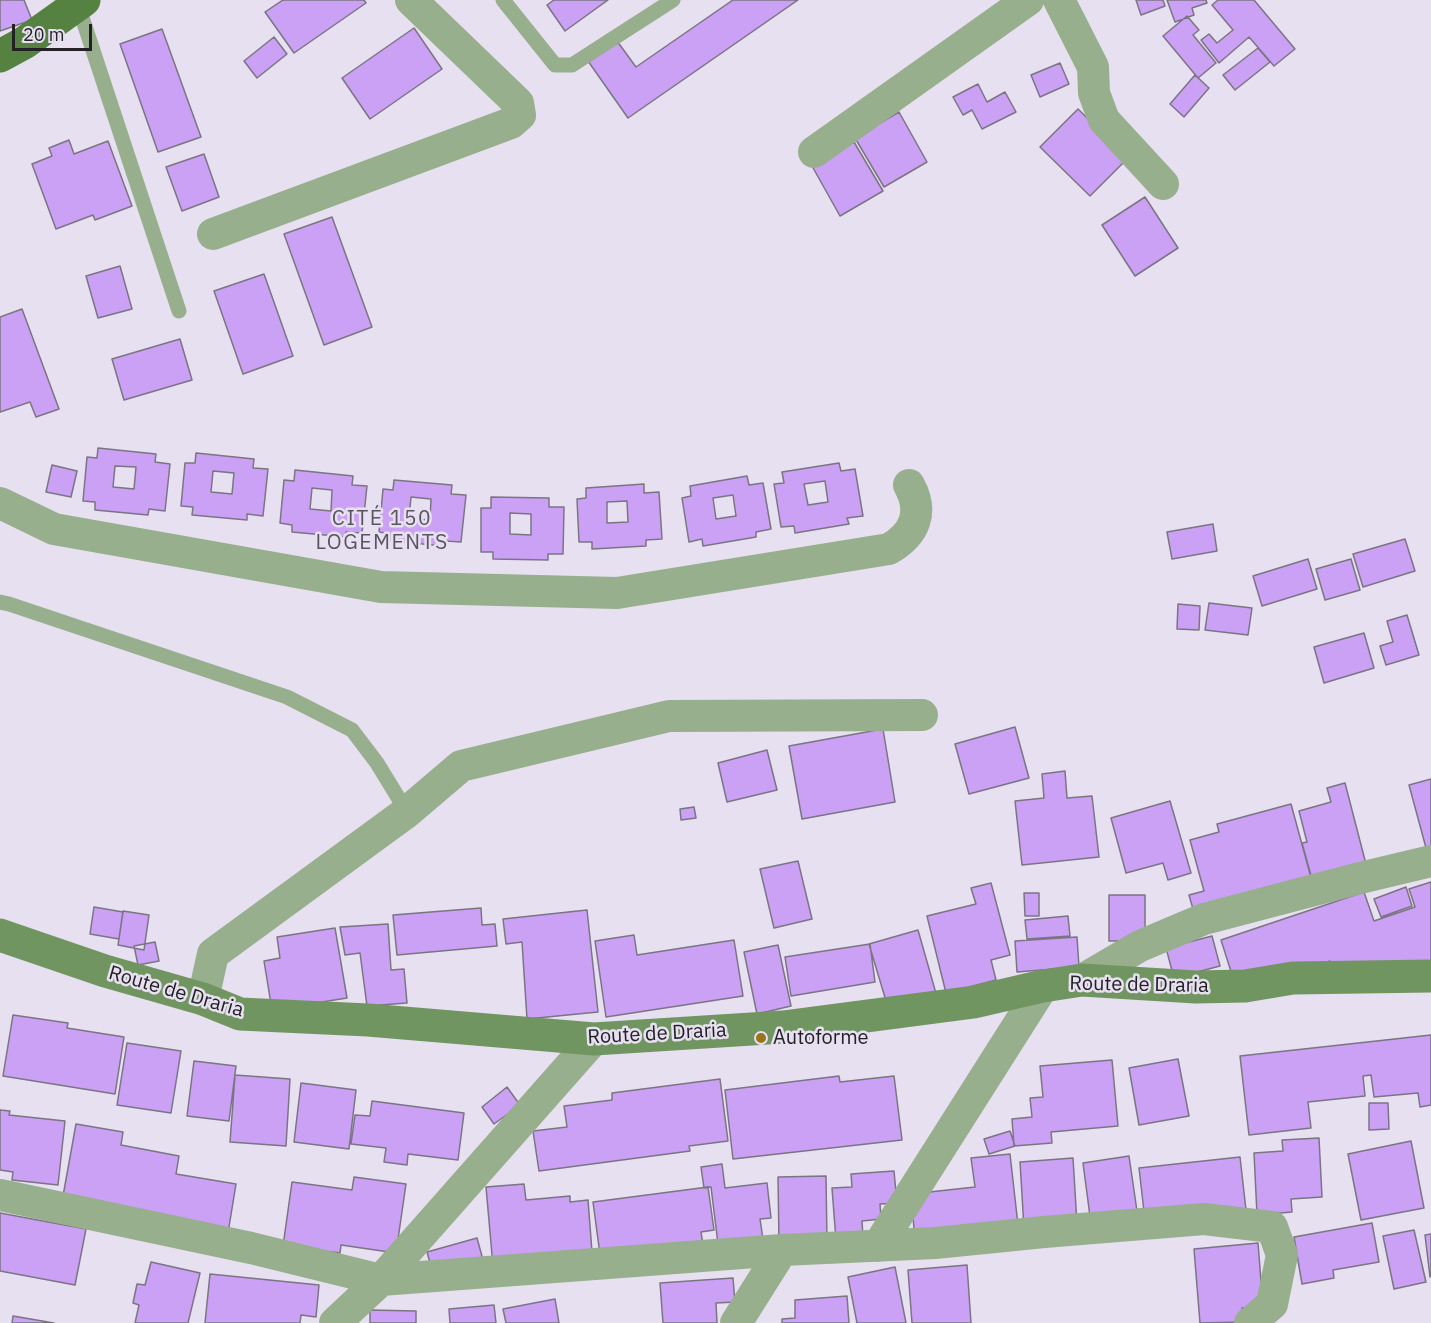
<!DOCTYPE html>
<meta charset="utf-8">
<style>
body{margin:0}
#map{position:relative;width:1431px;height:1323px;overflow:hidden;background:#e7e0f0;font-family:"IBM Plex Sans",sans-serif}
canvas{display:block}
.scale{position:absolute;left:12px;top:24px;width:80px;height:27px;box-sizing:border-box;border:3px solid #232026;border-top:0;padding-left:8px;font-size:18px;line-height:21px;white-space:nowrap;color:#232026;-webkit-text-stroke:4px #e7e0f0;paint-order:stroke}
</style>
<div id="map">
<canvas width="1431" height="1323"></canvas>
<div class="scale">20 m</div>
</div>
<script>
const ctx = document.querySelector('canvas').getContext('2d');
ctx.lineJoin = 'round';
function paint(path, color) {
  ctx.fillStyle = color;
  ctx.fill(path, 'evenodd');
}
function stroke(path, color, width, dash) {
  ctx.strokeStyle = color;
  ctx.lineWidth = width;
  ctx.lineCap = dash ? 'butt' : 'round';
  ctx.setLineDash(dash || []);
  ctx.stroke(path);
}
function label(font, color, halo, rows, align = 'center') {
  ctx.font = font + ' "IBM Plex Sans",sans-serif';
  ctx.lineWidth = 5;
  ctx.setLineDash([]);
  ctx.textBaseline = 'middle';
  ctx.strokeStyle = halo;
  ctx.fillStyle = color;
  for (const [text, x, y, turn = 0] of rows) {
    ctx.save();
    ctx.translate(x, y);
    ctx.rotate((+turn || 0) * Math.PI / 180);
    ctx.textAlign = isNaN(turn) ? turn : align;
    if (halo) ctx.strokeText(text, 0, 0);
    ctx.fillText(text, 0, 0);
    ctx.restore();
  }
}
const building = new Path2D(`
 M 0,0 L 24,0 L 32,20 L 0,31 Z
 M 283,0 L 364,0 L 366,3 L 294,53 L 265,12 Z
 M 554,0 L 608,0 L 565,31 L 547,5 Z
 M 733,0 L 798,0 L 628,118 L 588,61 L 617,41 L 636,67 Z
 M 1136,0 L 1163,0 L 1165,6 L 1141,15 Z
 M 1167,0 L 1206,0 L 1207,3 L 1192,8 L 1194,15 L 1175,22 Z
 M 1218,0 L 1254,0 L 1295,49 L 1274,66 L 1249,37 L 1219,63 L 1201,40 L 1209,34 L 1217,43 L 1233,30 L 1212,5 Z
 M 1187,16 L 1199,30 L 1193,35 L 1216,63 L 1198,78 L 1163,36 Z
 M 414,28 L 442,69 L 370,119 L 342,78 Z
 M 162,29 L 201,137 L 158,152 L 120,44 Z
 M 274,37 L 287,54 L 257,78 L 244,61 Z
 M 1258,48 L 1270,62 L 1235,90 L 1223,75 Z
 M 1060,63 L 1069,84 L 1040,97 L 1031,75 Z
 M 1195,75 L 1209,88 L 1184,117 L 1170,104 Z
 M 978,84 L 987,102 L 1005,92 L 1016,112 L 982,129 L 972,110 L 963,115 L 953,97 Z
 M 1078,109 L 1128,158 L 1090,196 L 1040,147 Z
 M 899,112 L 927,162 L 884,187 L 855,138 Z
 M 69,140 L 74,154 L 108,141 L 132,206 L 95,220 L 93,215 L 56,229 L 32,164 L 52,156 L 49,148 Z
 M 854,142 L 883,191 L 840,216 L 812,166 Z
 M 204,154 L 219,197 L 182,211 L 166,167 Z
 M 1145,197 L 1178,248 L 1135,276 L 1102,225 Z
 M 332,217 L 372,327 L 324,345 L 284,234 Z
 M 120,266 L 132,309 L 98,318 L 86,276 Z
 M 264,274 L 293,356 L 243,374 L 214,291 Z
 M 22,309 L 59,409 L 36,417 L 30,402 L 0,412 L 0,317 Z
 M 180,339 L 192,380 L 124,400 L 112,359 Z
 M 98,448 L 156,454 L 155,462 L 170,464 L 165,511 L 149,509 L 148,515 L 95,510 L 95,502 L 83,501 L 87,457 L 97,458 ZM 115,466 L 136,467 L 134,489 L 113,487 Z
 M 196,453 L 254,459 L 253,468 L 268,469 L 263,516 L 247,514 L 247,520 L 192,515 L 193,507 L 181,506 L 185,463 L 195,463 ZM 213,471 L 234,473 L 232,494 L 211,492 Z
 M 839,463 L 841,471 L 855,469 L 863,516 L 847,518 L 849,524 L 795,533 L 794,526 L 781,527 L 774,484 L 784,483 L 782,472 ZM 825,481 L 828,502 L 808,505 L 804,484 Z
 M 52,465 L 77,471 L 71,497 L 46,492 Z
 M 295,470 L 353,476 L 352,485 L 367,486 L 362,533 L 346,532 L 346,537 L 292,532 L 292,525 L 280,523 L 284,480 L 294,481 ZM 312,488 L 332,490 L 331,511 L 310,509 Z
 M 747,476 L 749,485 L 763,483 L 771,529 L 756,532 L 756,537 L 703,546 L 702,539 L 689,542 L 682,498 L 691,496 L 690,486 ZM 733,495 L 736,516 L 716,519 L 713,498 Z
 M 394,480 L 452,485 L 451,494 L 466,495 L 461,542 L 445,541 L 444,546 L 391,541 L 391,534 L 379,532 L 383,489 L 393,490 ZM 411,497 L 431,499 L 430,520 L 409,518 Z
 M 644,484 L 644,493 L 659,492 L 662,539 L 646,540 L 646,546 L 592,549 L 592,542 L 579,542 L 577,499 L 586,498 L 586,488 ZM 627,501 L 628,522 L 607,523 L 607,502 Z
 M 491,497 L 549,498 L 549,507 L 564,507 L 563,554 L 548,554 L 548,560 L 493,559 L 493,552 L 481,552 L 481,508 L 491,508 ZM 510,513 L 531,514 L 531,535 L 510,534 Z
 M 1213,524 L 1217,551 L 1172,559 L 1167,532 Z
 M 1405,539 L 1415,571 L 1363,587 L 1353,554 Z
 M 1308,559 L 1317,589 L 1262,606 L 1253,576 Z
 M 1351,559 L 1360,590 L 1325,600 L 1316,569 Z
 M 1209,603 L 1252,608 L 1248,635 L 1205,630 Z
 M 1178,604 L 1200,606 L 1199,630 L 1177,629 Z
 M 1407,615 L 1419,655 L 1386,665 L 1380,646 L 1393,642 L 1387,621 Z
 M 1364,633 L 1374,668 L 1324,683 L 1314,647 Z
 M 1015,727 L 1029,778 L 969,794 L 955,744 Z
 M 883,729 L 895,802 L 802,819 L 789,746 Z
 M 767,750 L 777,790 L 727,802 L 718,763 Z
 M 1065,771 L 1067,798 L 1092,796 L 1099,857 L 1022,865 L 1015,801 L 1044,798 L 1042,774 Z
 M 1431,779 L 1431,859 L 1429,859 L 1409,785 Z
 M 1345,783 L 1367,868 L 1313,883 L 1302,843 L 1307,842 L 1299,811 L 1331,802 L 1327,788 Z
 M 1170,801 L 1191,873 L 1168,880 L 1163,863 L 1126,873 L 1111,818 Z
 M 1291,804 L 1313,885 L 1195,916 L 1189,895 L 1204,891 L 1190,840 L 1219,832 L 1217,824 Z
 M 694,807 L 696,818 L 681,820 L 680,809 Z
 M 798,861 L 812,919 L 774,928 L 760,869 Z
 M 1431,882 L 1431,966 L 1335,978 L 1330,961 L 1295,973 L 1235,984 L 1221,940 L 1364,892 L 1374,921 L 1415,907 L 1409,889 Z
 M 991,883 L 1010,955 L 991,960 L 996,980 L 946,993 L 927,916 L 976,904 L 971,888 Z
 M 1406,887 L 1412,906 L 1381,917 L 1374,899 Z
 M 1024,893 L 1039,893 L 1039,916 L 1025,916 Z
 M 1109,895 L 1145,895 L 1145,941 L 1109,941 Z
 M 94,907 L 123,912 L 119,939 L 90,934 Z
 M 481,908 L 482,925 L 495,924 L 497,946 L 397,955 L 393,915 Z
 M 587,910 L 598,1012 L 527,1019 L 522,942 L 506,944 L 503,919 Z
 M 123,911 L 149,915 L 144,950 L 118,945 Z
 M 1068,916 L 1070,936 L 1027,939 L 1025,920 Z
 M 388,924 L 391,970 L 404,969 L 407,1003 L 367,1006 L 360,953 L 345,955 L 340,927 Z
 M 335,928 L 347,998 L 272,1010 L 264,961 L 280,958 L 277,937 Z
 M 918,930 L 937,997 L 889,1011 L 869,944 Z
 M 634,935 L 637,955 L 734,940 L 743,996 L 606,1017 L 595,941 Z
 M 1212,936 L 1220,966 L 1174,978 L 1166,948 Z
 M 1077,937 L 1079,967 L 1017,972 L 1015,941 Z
 M 155,942 L 159,961 L 138,965 L 134,946 Z
 M 870,944 L 875,982 L 791,996 L 785,957 Z
 M 778,945 L 791,1006 L 757,1014 L 744,952 Z
 M 13,1015 L 68,1023 L 67,1028 L 124,1037 L 115,1094 L 3,1076 Z
 M 1431,1035 L 1431,1105 L 1420,1107 L 1418,1093 L 1374,1097 L 1371,1075 L 1363,1076 L 1365,1096 L 1308,1102 L 1311,1128 L 1249,1135 L 1240,1056 Z
 M 127,1043 L 181,1051 L 171,1113 L 117,1105 Z
 M 1178,1059 L 1189,1116 L 1139,1125 L 1129,1068 Z
 M 1112,1060 L 1118,1126 L 1051,1132 L 1052,1143 L 1014,1146 L 1012,1119 L 1032,1117 L 1030,1098 L 1043,1097 L 1040,1066 Z
 M 194,1061 L 236,1066 L 229,1121 L 187,1116 Z
 M 235,1075 L 290,1079 L 286,1146 L 230,1142 Z
 M 839,1076 L 840,1082 L 894,1076 L 902,1140 L 733,1159 L 725,1090 Z
 M 720,1079 L 728,1141 L 689,1146 L 690,1151 L 539,1171 L 533,1131 L 567,1127 L 564,1106 L 612,1100 L 612,1093 Z
 M 301,1083 L 356,1090 L 349,1149 L 294,1142 Z
 M 507,1087 L 520,1105 L 494,1124 L 482,1107 Z
 M 372,1101 L 464,1113 L 458,1160 L 408,1154 L 407,1165 L 384,1162 L 386,1148 L 351,1144 L 355,1115 L 370,1116 Z
 M 1369,1103 L 1388,1103 L 1389,1129 L 1369,1130 Z
 M 0,1110 L 10,1111 L 9,1115 L 65,1121 L 58,1185 L 12,1180 L 13,1172 L 0,1170 Z
 M 76,1124 L 123,1132 L 121,1145 L 179,1156 L 176,1174 L 236,1184 L 228,1233 L 63,1196 Z
 M 1010,1131 L 1015,1146 L 989,1154 L 984,1139 Z
 M 1319,1138 L 1322,1197 L 1291,1199 L 1292,1212 L 1257,1215 L 1254,1153 L 1283,1151 L 1282,1140 Z
 M 1411,1141 L 1424,1208 L 1361,1220 L 1348,1154 Z
 M 1010,1154 L 1018,1225 L 915,1240 L 911,1194 L 975,1187 L 971,1158 Z
 M 1129,1156 L 1138,1218 L 1091,1224 L 1083,1163 Z
 M 1240,1157 L 1246,1210 L 1145,1220 L 1139,1168 Z
 M 1073,1158 L 1077,1224 L 1024,1228 L 1020,1162 Z
 M 722,1164 L 725,1188 L 767,1183 L 771,1218 L 760,1219 L 764,1246 L 719,1252 L 711,1187 L 704,1188 L 701,1167 Z
 M 894,1171 L 897,1203 L 880,1204 L 881,1219 L 862,1221 L 863,1237 L 836,1240 L 832,1188 L 852,1187 L 851,1174 Z
 M 826,1176 L 827,1242 L 779,1243 L 778,1177 Z
 M 354,1177 L 406,1184 L 396,1253 L 341,1245 L 340,1253 L 283,1246 L 292,1182 L 352,1190 Z
 M 524,1184 L 526,1200 L 570,1196 L 570,1202 L 588,1200 L 592,1252 L 493,1266 L 486,1187 Z
 M 708,1187 L 714,1230 L 701,1232 L 704,1251 L 601,1262 L 593,1202 Z
 M 0,1213 L 86,1229 L 75,1285 L 0,1271 Z
 M 1372,1223 L 1379,1262 L 1333,1270 L 1334,1278 L 1302,1284 L 1294,1237 Z
 M 1414,1230 L 1426,1282 L 1394,1289 L 1383,1236 Z
 M 1431,1234 L 1431,1276 L 1430,1277 L 1425,1235 Z
 M 477,1238 L 483,1260 L 433,1274 L 427,1252 Z
 M 1258,1243 L 1263,1306 L 1242,1308 L 1243,1322 L 1200,1323 L 1194,1249 Z
 M 151,1262 L 200,1273 L 188,1323 L 135,1323 L 139,1305 L 133,1303 L 137,1284 L 145,1285 Z
 M 967,1265 L 971,1323 L 912,1323 L 908,1270 Z
 M 895,1267 L 906,1323 L 857,1323 L 848,1277 Z
 M 210,1274 L 319,1285 L 316,1317 L 301,1315 L 300,1323 L 205,1323 Z
 M 733,1278 L 735,1302 L 716,1303 L 717,1323 L 663,1323 L 660,1283 Z
 M 847,1296 L 849,1323 L 782,1323 L 782,1319 L 795,1318 L 795,1300 Z
 M 555,1299 L 559,1323 L 506,1323 L 503,1309 Z
 M 494,1305 L 496,1323 L 450,1323 L 449,1309 Z
 M 370,1310 L 416,1311 L 416,1323 L 370,1323 Z
 M 13,1316 L 54,1323 L 12,1323 Z`);
const service = new Path2D(`
 M 503,0 L 555,65 L 572,65 L 673,0
 M 78,5 L 179,311
 M 0,602 L 9,604 L 287,697 L 352,730 L 377,763 L 407,812`);
const minor = new Path2D(`
 M 1059,0 L 1093,67 L 1094,93 L 1104,120 L 1163,184
 M 814,152 L 1028,0
 M 213,234 L 511,123 L 520,115 L 518,103 L 411,0
 M 0,503 L 54,529 L 381,587 L 617,593 L 889,549 C 915,534 924,512 909,485
 M 1082,980 L 1140,946 L 1204,919 L 1360,878 L 1431,861
 M 203,999 L 213,954 L 407,812 L 461,766 L 669,716 L 922,715
 M 0,1195 L 251,1248 L 381,1280 L 782,1250 L 935,1243 L 1044,1232 L 1204,1219 L 1272,1227 L 1282,1255 L 1272,1304 L 1250,1323
 M 878,1246 L 1043,986
 M 335,1323 L 381,1280 L 594,1039
 M 736,1323 L 782,1250`);
const secondary = new Path2D(`
 M 0,935 L 105,971 L 203,999 L 240,1014 L 368,1020 L 594,1039 L 783,1027 L 974,1002 L 1043,986 L 1082,980 L 1196,987 L 1245,986 L 1293,978 L 1431,976`);
const primary = new Path2D(`
 M 0,56 L 24,43 L 84,0`);
const markers = [
 [761,1038,6,"#9a731f"]
];
const streetNames = [
 ["Route de Draria",1139,985,1],
 ["Route de Draria",176,992,16],
 ["Route de Draria",657,1034,-3]
];
const poiNames = [
 ["Autoforme",773,1038]
];
const neighbourhoodNames = [
 ["CITÉ 150",382,519],
 ["LOGEMENTS",382,543]
];
paint(building, '#cba1f5');
stroke(building, '#7b7483', 1.5);
stroke(service, '#97af8d', 15);
stroke(minor, '#97af8d', 32);
stroke(secondary, '#719561', 33);
stroke(primary, '#558241', 33);
for (const [x, y, r, color] of markers) {
  const dot = new Path2D();
  dot.arc(x, y, r, 0, 2 * Math.PI);
  ctx.fillStyle = color;
  ctx.fill(dot);
  stroke(dot, '#e7e0f0', 2);
}
label('20px', '#232026', '#e7e0f0', streetNames);
label('20px', '#232026', '#e7e0f0', poiNames, 'left');
ctx.letterSpacing = '1.5px';
label('21px', '#5a5461', '#e7e0f0', neighbourhoodNames);
ctx.letterSpacing = '0px';
</script>
